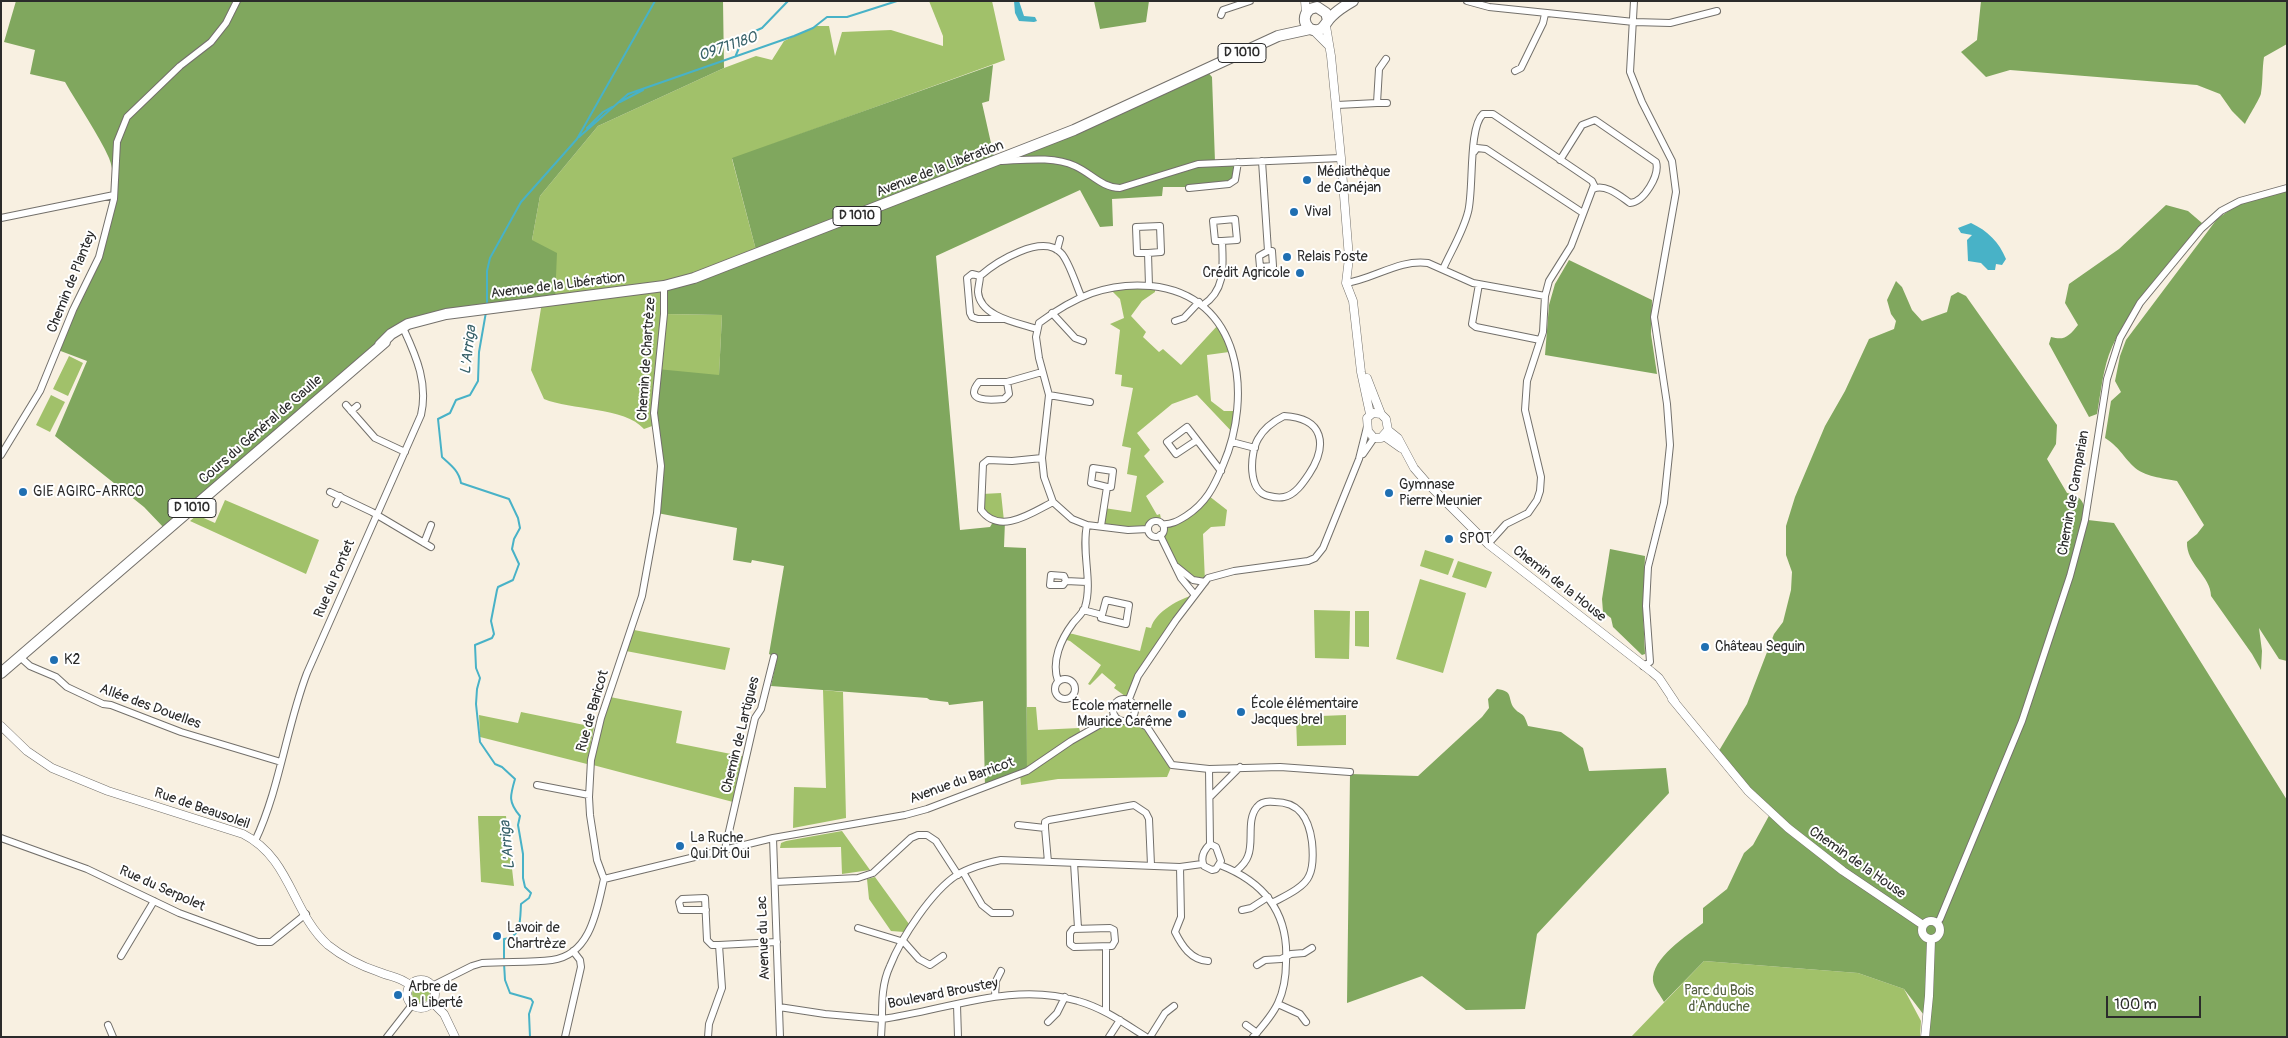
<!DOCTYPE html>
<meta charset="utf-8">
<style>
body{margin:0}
#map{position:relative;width:2288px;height:1038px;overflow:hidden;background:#f8f0e1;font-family:Pangolin,sans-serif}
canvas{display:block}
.frame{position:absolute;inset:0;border:2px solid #2b2b2b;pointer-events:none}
.scale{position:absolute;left:2106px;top:996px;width:95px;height:22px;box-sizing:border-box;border:2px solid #2b2b2b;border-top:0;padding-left:6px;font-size:15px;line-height:18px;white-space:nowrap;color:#2b2b2b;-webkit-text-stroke:4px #fff;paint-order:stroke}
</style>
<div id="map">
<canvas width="2288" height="1038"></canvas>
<div class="frame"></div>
<div class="scale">100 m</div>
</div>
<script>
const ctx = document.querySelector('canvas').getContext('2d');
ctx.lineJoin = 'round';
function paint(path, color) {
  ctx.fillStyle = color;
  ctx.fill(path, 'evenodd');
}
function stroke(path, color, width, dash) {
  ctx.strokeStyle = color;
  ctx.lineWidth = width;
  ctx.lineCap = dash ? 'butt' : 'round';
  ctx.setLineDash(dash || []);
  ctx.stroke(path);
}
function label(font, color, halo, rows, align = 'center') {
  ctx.font = font + ' Pangolin,sans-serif';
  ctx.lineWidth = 4;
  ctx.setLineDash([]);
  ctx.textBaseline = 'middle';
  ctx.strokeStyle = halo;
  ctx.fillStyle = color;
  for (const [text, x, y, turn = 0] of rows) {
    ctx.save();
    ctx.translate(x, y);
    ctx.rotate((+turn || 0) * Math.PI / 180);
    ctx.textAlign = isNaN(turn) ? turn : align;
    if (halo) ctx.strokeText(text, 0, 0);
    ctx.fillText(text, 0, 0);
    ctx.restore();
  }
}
const green = new Path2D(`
 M 929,1 L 992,1 L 1005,60 L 732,159 L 757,254 L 664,314 L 722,315 L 719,376 L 655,425 L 644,429 C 625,407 570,410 544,399 L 531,370 L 542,302 L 532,240 L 540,196 L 598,126 L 724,68 L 756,56 L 772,60 L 784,41 L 816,26 L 829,26 L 835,56 L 842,32 L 891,30 L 943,46 L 943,36 Z
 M 1155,287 L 1155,292 L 1142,301 L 1131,316 L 1146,332 L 1143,337 L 1159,352 L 1163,349 L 1181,365 L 1218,325 L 1229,352 L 1207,355 L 1211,401 L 1224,411 L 1238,411 L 1234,434 L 1197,395 L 1172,404 L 1137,433 L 1150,450 L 1144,456 L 1164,482 L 1146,496 L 1157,515 L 1160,514 L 1162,524 L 1169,525 L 1209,496 L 1227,510 L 1225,526 L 1211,527 L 1203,534 L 1205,582 L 1193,580 L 1177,567 L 1162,534 L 1163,527 L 1159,522 L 1152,522 L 1148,529 L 1101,526 L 1104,508 L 1131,512 L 1137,476 L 1127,474 L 1131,448 L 1122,446 L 1133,388 L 1121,386 L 1122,375 L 1115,374 L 1120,330 L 1110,324 L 1124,318 L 1120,299 L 1110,289 Z
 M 69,356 L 83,363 L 68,396 L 53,389 Z
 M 51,395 L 65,402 L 50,432 L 36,425 Z
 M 1001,493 L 1004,521 L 985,515 L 982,494 Z
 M 225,500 L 319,540 L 306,574 L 190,521 L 197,515 L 215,523 Z
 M 1425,550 L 1454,559 L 1448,575 L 1420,566 Z
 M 1458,561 L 1492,572 L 1486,588 L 1452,577 Z
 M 1420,579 L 1466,593 L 1443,673 L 1396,659 Z
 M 1195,595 L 1138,676 L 1129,699 L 1114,688 L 1116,685 L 1102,673 L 1090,685 L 1088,684 L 1101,665 L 1070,641 L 1063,639 L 1067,633 L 1073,634 L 1140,651 L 1146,627 L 1151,628 C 1155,612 1180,598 1195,595 Z
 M 1314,610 L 1350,611 L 1349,659 L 1315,658 Z
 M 1355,611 L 1369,611 L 1369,647 L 1355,646 Z
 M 634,630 L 730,648 L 725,670 L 626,651 Z
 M 823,690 L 843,692 L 846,818 L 793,828 L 794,787 L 826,788 Z
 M 610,697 L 682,711 L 676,743 L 746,757 L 733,802 L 593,765 L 595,749 Z
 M 1027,707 L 1036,707 L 1038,730 L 1079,728 L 1081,734 L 1115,716 L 1123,721 L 1132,718 L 1143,723 L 1172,765 L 1167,777 L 1058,779 L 1021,785 L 1020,774 L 1027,771 Z
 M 521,712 L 594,727 L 587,764 L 480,737 L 479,715 L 518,723 Z
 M 1346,715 L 1346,745 L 1297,746 L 1296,717 Z
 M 478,816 L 506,816 L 514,886 L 481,882 Z
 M 842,831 L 870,870 L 842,874 L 841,847 L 780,848 L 781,843 L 786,841 Z
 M 875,877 L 909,924 L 904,932 L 891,931 L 869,899 L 867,879 Z
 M 1704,961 L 1858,973 L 1904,989 L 1921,1021 L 1920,1037 L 1631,1037 Z
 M412 994a9 9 0 1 1 18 0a9 9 0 1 1-18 0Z`);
const forest = new Path2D(`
 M 16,1 L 723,1 L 724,68 L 598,126 L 540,196 L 532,240 L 557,253 L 555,300 L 493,308 L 391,330 L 165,529 L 144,507 L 55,436 L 87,361 L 58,350 C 79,303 129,208 109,158 C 99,135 78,105 65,82 L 30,74 L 35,50 L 4,42 Z
 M 1094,1 L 1149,1 L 1146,22 L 1100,29 Z
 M 1981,1 L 2287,1 L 2287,44 L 2264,57 C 2262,70 2263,81 2261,93 C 2261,97 2248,117 2245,124 L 2232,111 L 2220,94 L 2197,85 L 2010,70 L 1986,77 L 1961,52 L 1977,40 Z
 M 993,65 L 989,101 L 982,103 L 995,161 L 1206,70 L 1212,77 L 1215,162 L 1238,162 L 1235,180 L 1188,187 L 1163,187 L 1162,196 L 1112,199 L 1113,226 L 1100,227 L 1080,190 L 936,256 L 960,530 L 990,527 L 993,522 L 1005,521 L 1004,547 L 1026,548 L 1027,771 L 985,786 L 983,701 L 949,705 L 948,702 L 930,700 L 927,698 L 771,686 L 777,658 L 769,654 L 784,566 L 752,560 L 751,563 L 733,560 L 737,528 L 657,513 L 661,485 L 657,435 L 657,369 L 719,375 L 722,315 L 664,314 L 664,286 L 757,254 L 732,158 Z
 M 2287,186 L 2287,661 L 2279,659 L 2259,628 L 2262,651 L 2261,670 L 2252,654 L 2211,596 C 2211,576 2186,564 2187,542 L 2197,534 L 2204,525 L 2177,481 C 2163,478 2144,477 2133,466 C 2122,455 2120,448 2105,438 L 2111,401 L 2121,392 L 2115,381 L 2120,356 L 2126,340 L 2217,219 L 2251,195 Z
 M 2166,205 L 2188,211 L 2202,223 C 2170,262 2134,300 2112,347 C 2103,367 2101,392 2097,414 L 2089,417 L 2049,344 L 2051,337 C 2065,341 2069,336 2078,325 L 2065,303 L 2069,284 L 2119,249 Z
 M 1569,260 L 1652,300 L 1651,334 L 1657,374 L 1545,355 L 1549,305 L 1555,284 Z
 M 1896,281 L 1902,287 L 1912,310 L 1922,321 L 1947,312 L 1951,296 L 1958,292 L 1966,296 L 2057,425 L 2056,444 L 2047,459 L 2067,493 C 2085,497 2083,504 2088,520 L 2114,523 L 2287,800 L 2287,1037 L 1929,1037 L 1930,1023 L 1904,989 L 1858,973 L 1704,961 L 1664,1002 C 1661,996 1654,988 1653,981 C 1651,958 1687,936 1703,923 L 1703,908 L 1727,889 L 1744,853 L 1753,845 L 1771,812 L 1717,754 L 1747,704 L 1774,634 L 1783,622 L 1791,590 L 1792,572 L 1786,555 L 1786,526 L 1795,497 L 1825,426 L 1845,391 L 1869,339 L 1894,329 L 1896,321 L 1891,314 L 1887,300 Z
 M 1610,549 L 1645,556 L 1643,610 L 1645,654 L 1642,655 L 1613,627 L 1611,618 L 1603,612 L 1602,599 Z
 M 1497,689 C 1514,691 1507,698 1514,708 C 1522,717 1523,710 1528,726 L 1561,732 L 1583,748 L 1589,771 L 1666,768 L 1669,793 L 1537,934 L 1525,1009 L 1466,1010 L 1422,976 L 1347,1003 L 1350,774 L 1418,776 L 1482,717 L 1489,708 L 1488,699 Z`);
const water = new Path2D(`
 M 1014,1 L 1019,1 L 1024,16 L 1035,17 L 1037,21 L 1034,22 L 1019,21 L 1015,13 Z
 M 1971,223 C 1988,231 1999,242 2006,259 L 2002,265 L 1996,264 L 1995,270 L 1988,270 L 1981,263 L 1968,261 L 1967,240 L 1972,235 L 1961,233 L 1958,228 Z`);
const stream = new Path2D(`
 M 736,55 L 744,36 L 762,28 L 788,1
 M 620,102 L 643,90
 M 587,128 L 603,112 L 612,107
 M 579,137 L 628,94 L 794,36 L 813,28 L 827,17 L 847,17 L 897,1
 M 487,305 L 487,271 L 490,258 L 521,202 L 577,139 L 655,1
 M 486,312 L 479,352 L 478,381 L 470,395 L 456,400 L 450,413 L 438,419 L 442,457 C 451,465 459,471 461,483 L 509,499 L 518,518 L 520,528 L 514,539 L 512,549 L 519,564 L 513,580 L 498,587 L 497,590 L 491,621 L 494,634 L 492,638 L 475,645 L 476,668 L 480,678 L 477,689 L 476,704 L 480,742 L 495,764 L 502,767 L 515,779 C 510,796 508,802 520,816 L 518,825 L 523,854 L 523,878 L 525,887 L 531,893 L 529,898 L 521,904 C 520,918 522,938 504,939 L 504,958
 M 504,963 L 505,980 L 510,993 L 531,999 L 533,1002 L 529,1014 L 530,1037`);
const minor = new Path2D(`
 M 1467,1 L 1489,7 L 1634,22 L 1670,23 L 1717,11
 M 1634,1 L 1630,72 L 1642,102 L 1672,161 L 1676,192 L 1654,317 L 1667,404 L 1670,445 L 1664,503 L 1648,567 L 1646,606 L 1650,662 L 1643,666
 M 1221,15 L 1223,10 L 1250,1
 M 1515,71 L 1521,68 L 1543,23 L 1545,14
 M 1377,103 L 1387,103
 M 1337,105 L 1377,103 L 1379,69 L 1386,59
 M 1474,152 L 1477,148 L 1486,149 L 1583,213
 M 1560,160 L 1582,125 L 1595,120 L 1656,162 C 1660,175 1644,202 1630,203 C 1620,196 1605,183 1593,189
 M 1002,161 C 1024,160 1054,156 1075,166 C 1091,173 1102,188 1120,188 L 1198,164 L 1341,158
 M 1262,161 L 1268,251 L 1259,256 L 1260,267 L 1273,266 L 1272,251 L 1268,251
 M 1189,188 L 1229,184 L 1235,180 L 1238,162
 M 1,218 L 114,195
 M 1057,250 L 1060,239
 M 1148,253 L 1161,252 L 1160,226 L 1136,227 L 1137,253 L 1148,253 L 1149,286
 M 1443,269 C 1451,251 1463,232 1468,212 C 1474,190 1468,128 1483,114 L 1493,114 L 1592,181 L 1594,185 L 1571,246 L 1549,281 L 1545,296 L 1543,332 L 1527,381 L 1525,410 L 1541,477 L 1540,491 L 1537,500 L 1528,513 L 1506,524 L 1488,544
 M 980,276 L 972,274 L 967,278 L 970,313 L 972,317 L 978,319 L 1003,319
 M 1346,283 C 1374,279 1399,259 1428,263 L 1473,283 L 1545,296
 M 1479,284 L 1472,324 L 1476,327 L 1540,340
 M 1203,305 C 1226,290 1223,266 1222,241 L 1237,240 L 1235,219 L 1213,221 L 1215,241 L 1222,241
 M 1052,313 L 1075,338 L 1083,341
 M 1175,321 L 1184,318 L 1199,302
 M 1037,329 C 1018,323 980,317 978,292 C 978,287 980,281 980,276 C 996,262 1042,233 1061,253 C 1069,261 1076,285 1081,296
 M 1007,382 L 1009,394 L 1004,399 C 993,400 962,403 979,382 L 1007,382 L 1042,372
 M 1049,395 L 1090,402
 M 346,405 L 375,438 L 405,452
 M 351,411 L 357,406
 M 1284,416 C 1324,418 1328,445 1309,474 C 1303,483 1295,495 1284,497 C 1279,498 1273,497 1269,496 C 1247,492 1250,453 1258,439 C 1264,428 1274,421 1284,416 Z
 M 1197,440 L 1187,427 L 1167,442 L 1176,454 L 1197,440 L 1221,471
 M 1232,442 L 1255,448
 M 1363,454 L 1374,438
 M 1,455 L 40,391 L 73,310 L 99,257 L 114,199 L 117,142 L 127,117 L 180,66 L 211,42 L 226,23 L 237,1
 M 1042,458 L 1012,461 L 988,460 L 983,464 L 981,510 C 1000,536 1033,512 1053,502
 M 330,492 L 372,512 L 431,547
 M 336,504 L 340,496
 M1148 529a8 8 0 1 1 16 0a8 8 0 1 1-16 0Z
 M 1101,526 L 1107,487 L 1111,487 L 1113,471 L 1093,468 L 1091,483 L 1107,487
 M 1148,529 L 1128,530 L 1087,525 L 1072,519 L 1053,502 L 1044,477 L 1042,458 L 1049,395 L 1039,358 L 1036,337 L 1039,323 C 1074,297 1107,282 1151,286 C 1242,295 1253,396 1223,465 C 1214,487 1206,503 1186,516 C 1178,521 1171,525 1162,524
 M 1160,535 L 1181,578 L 1195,595
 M 424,543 L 431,525
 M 1177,567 L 1193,580 L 1205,582
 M 1066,581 L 1064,576 L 1051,575 L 1050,585 L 1063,585 L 1066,581 L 1087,582
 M 1083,610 L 1102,615 L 1101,618 L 1126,624 L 1129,605 L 1106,600 L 1102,615
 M 20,657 L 30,666 L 56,677 L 67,687 L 103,704 L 111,705 L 181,732 L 281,762
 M1055 689a10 10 0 1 1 20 0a10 10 0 1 1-20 0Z
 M 1058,681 C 1051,661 1061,639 1073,623 C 1077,618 1083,613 1085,607 C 1093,581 1081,552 1087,525
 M1113 710a11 11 0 1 1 22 0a11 11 0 1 1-22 0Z
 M 1129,699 L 1138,676 L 1176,620 L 1208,578 L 1234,571 L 1308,561 L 1315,558 L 1323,548 L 1359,459 L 1367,427
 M 1132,718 L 1147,727 L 1172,765 L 1209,769 L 1210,844
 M 1209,769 L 1280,767 L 1350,772
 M 537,785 L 589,795
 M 1210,797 L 1240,767
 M 1018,825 L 1045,828
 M 1,838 L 87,869 L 179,913 L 258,942 L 271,942 L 306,914
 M 773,838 L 780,1037
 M 255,841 C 280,788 286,728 307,673 L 421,415 C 428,384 417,358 404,330
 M 1210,844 L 1216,847 L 1221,861 L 1216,869 L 1212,870 L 1204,866 C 1200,858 1204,850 1210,844 Z
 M 725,849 L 755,718 L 761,709 L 774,657
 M 1048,862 L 1045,828 L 1045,822 L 1049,820 L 1134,805 L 1146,813 L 1149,819 L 1151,865
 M 1074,863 L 1078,928
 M 1220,865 C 1264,882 1289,913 1286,962 C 1286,976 1284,990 1278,1003 C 1272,1016 1262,1027 1253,1037
 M 1180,867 L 1181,917 L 1175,932 C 1182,946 1191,960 1208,961
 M 1236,871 C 1241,867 1246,862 1248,856 C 1254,842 1246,820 1257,807 C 1261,802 1268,801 1275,802 C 1300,802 1309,819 1312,842 C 1313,852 1314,866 1309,876 C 1304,888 1283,897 1272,903
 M 963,872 L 982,905 L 992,913 L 1010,913
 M 604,879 L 597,860 L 590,815 L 589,797 L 591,760 L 601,718 L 642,596 L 657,513 L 661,466 L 654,413 L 664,314 L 664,286
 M 604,879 L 773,838 L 905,815 L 927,809 L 1027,771 L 1071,741 L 1115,716
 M 775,882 L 858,878 L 873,873 L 911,838 L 918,835 L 927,835 L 936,841 L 958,875
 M 706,910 L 681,910 L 679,902 L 682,899 L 705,898 L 707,940 L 712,945 L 719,945 L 722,988 L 709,1024 L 708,1037
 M 1242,910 L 1251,908 L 1268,897
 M 1937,923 L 1940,919 L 2022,721 L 2070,576 L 2085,520 L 2107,379 L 2120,338 L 2140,303 L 2201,229 L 2221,211 L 2240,201 L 2287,188
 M 858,928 L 904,942 L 919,959 L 930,965 L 943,956
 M 1110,928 L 1114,930 L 1115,941 L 1112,946 L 1074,947 L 1070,944 L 1070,933 L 1073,929 Z
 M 719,945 L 777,942
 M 1106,947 L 1106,1012
 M 121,956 L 154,901
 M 1257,965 L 1265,960 L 1281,959 L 1291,954 L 1304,953 L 1312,948
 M 432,986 L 472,966 L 482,963 C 505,961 529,963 552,960 C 591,955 597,909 604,879
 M 995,996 L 996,981 L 1001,971
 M 1278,1004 L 1300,1014 L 1306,1022
 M 957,1005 L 958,1037
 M 779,1007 L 825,1014 L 882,1019 L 881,1037
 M 1048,1022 L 1057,1013 L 1065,997
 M 108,1025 L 113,1037
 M 1246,1025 L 1257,1033
 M 387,1037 L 412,1005
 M 565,1037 L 581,967 L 580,960 L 573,951
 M 1109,1037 L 1120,1020
 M 1146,1037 C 1124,1023 1103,1008 1078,1001 C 1013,981 947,1010 882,1019 C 882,1001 882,983 890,966 C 901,938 932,891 957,875 C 970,867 986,863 1001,860 L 1180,867 L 1202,864
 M 1150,1037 L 1165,1013 L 1174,1006`);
const tertiary = new Path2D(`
 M 1305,1 L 1306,13
 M 1326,26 L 1331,56 L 1341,158 L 1349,258 L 1346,283 L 1353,301 L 1361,372 L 1370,414
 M 1313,30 L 1329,46
 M 1367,378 L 1381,414
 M 1373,413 L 1381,414 L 1386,419 L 1388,430 L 1381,438 L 1374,438 L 1368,431 L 1367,418 Z
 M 1388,430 L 1398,438 L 1414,468 L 1427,483 L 1488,544 L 1652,672 L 1659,678 L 1675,702
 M 1384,436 L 1401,448
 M 1672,699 L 1748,791 L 1788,828 L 1843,871 L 1923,925
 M 1,726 L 27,751 L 52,768 L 108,791 L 243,834 C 291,858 292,913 328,945 C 343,957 361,966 379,972 C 393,978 396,975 410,985
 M1922 930a9 9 0 1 1 18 0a9 9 0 1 1-18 0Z
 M407 994a14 14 0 1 1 28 0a14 14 0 1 1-28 0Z
 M 432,1002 L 444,1014 L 455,1037
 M 1925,1037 L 1929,996 L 1931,940`);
const primary = new Path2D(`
 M 1328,20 L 1326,13 L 1317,7 L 1310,9 C 1303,15 1303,23 1310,29 C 1324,34 1324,23 1332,16 C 1338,10 1346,5 1353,1
 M 380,345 L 391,334 L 408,324 L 446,314 L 664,286 L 694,278 L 1074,130 L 1278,36 L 1310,29
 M 1,673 L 385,342`);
const markers = [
 [1307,180,5,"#1f6fb2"],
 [1294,212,5,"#1f6fb2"],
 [1287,257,5,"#1f6fb2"],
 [1300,273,5,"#1f6fb2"],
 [23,492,5,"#1f6fb2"],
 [1389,493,5,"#1f6fb2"],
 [1449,539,5,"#1f6fb2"],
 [1705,647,5,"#1f6fb2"],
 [54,660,5,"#1f6fb2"],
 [1241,712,5,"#1f6fb2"],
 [1182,714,5,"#1f6fb2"],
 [680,846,5,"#1f6fb2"],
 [497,936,5,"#1f6fb2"],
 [398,995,5,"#1f6fb2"]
];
const shields = [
 [1242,53,48],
 [857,216,48],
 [192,508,48]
];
const shieldNames = [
 ["D 1010",1242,53],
 ["D 1010",857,216],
 ["D 1010",192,508]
];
const streetNames = [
 ["Avenue de la Libération",940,169,-21],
 ["Chemin de Plantey",72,282,-68],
 ["Avenue de la Libération",558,286,-7],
 ["Chemin de Chartrèze",647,359,-86],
 ["Cours du Général de Gaulle",261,430,-41],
 ["Chemin de Camparian",2074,493,-80],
 ["Rue du Pontet",335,579,-67],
 ["Chemin de la House",1559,584,38],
 ["Allée des Douelles",150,707,20],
 ["Rue de Baricot",593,711,-74],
 ["Chemin de Lartigues",741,735,-76],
 ["Avenue du Barricot",962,781,-20],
 ["Rue de Beausoleil",202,809,19],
 ["Chemin de la House",1857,863,35],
 ["Rue du Serpolet",162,889,24],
 ["Avenue du Lac",764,938,-92],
 ["Boulevard Broustey",943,994,-11]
];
const poiNames = [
 ["Médiathèque",1317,172],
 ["de Canéjan",1317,188],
 ["Vival",1304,212],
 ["Relais Poste",1297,257],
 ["Crédit Agricole",1290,273,"right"],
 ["Gymnase",1399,485],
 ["Pierre Meunier",1399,501],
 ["GIE AGIRC-ARRCO",33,492],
 ["SPOT",1459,539],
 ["Château Seguin",1715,647],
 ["K2",64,660],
 ["École élémentaire",1251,704],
 ["Jacques brel",1251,720],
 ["École maternelle",1172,706,"right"],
 ["Maurice Carême",1172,722,"right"],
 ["La Ruche",690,838],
 ["Qui Dit Oui",690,854],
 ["Lavoir de",507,928],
 ["Chartrèze",507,944],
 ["Arbre de",408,987],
 ["la Liberté",408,1003]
];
const parkNames = [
 ["Parc du Bois",1719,991],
 ["d'Anduche",1719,1007]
];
const waterNames = [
 ["O9711180",728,47,-19],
 ["L'Arriga",469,350,-83],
 ["L'Arriga",508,845,-96]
];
paint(green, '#a1c16a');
paint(forest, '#80a75e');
paint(water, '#48b2c7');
stroke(stream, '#48b2c7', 2);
stroke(minor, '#73706b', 8);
stroke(tertiary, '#73706b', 9);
stroke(primary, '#73706b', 12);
stroke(minor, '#fff', 6);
stroke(tertiary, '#fff', 8);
stroke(primary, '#fff', 10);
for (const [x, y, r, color] of markers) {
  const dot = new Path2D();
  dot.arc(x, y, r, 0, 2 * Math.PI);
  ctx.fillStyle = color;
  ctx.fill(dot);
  stroke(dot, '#fff', 2);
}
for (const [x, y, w] of shields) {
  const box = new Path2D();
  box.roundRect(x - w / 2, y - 9.5, w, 19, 4);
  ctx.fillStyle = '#fff';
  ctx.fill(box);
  stroke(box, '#2b2b2b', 1);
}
label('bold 12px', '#2b2b2b', null, shieldNames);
label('14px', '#2b2b2b', '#fff', streetNames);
label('14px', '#2b2b2b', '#fff', poiNames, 'left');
label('14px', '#546041', '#fff', parkNames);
label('italic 15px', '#376169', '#fff', waterNames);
</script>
